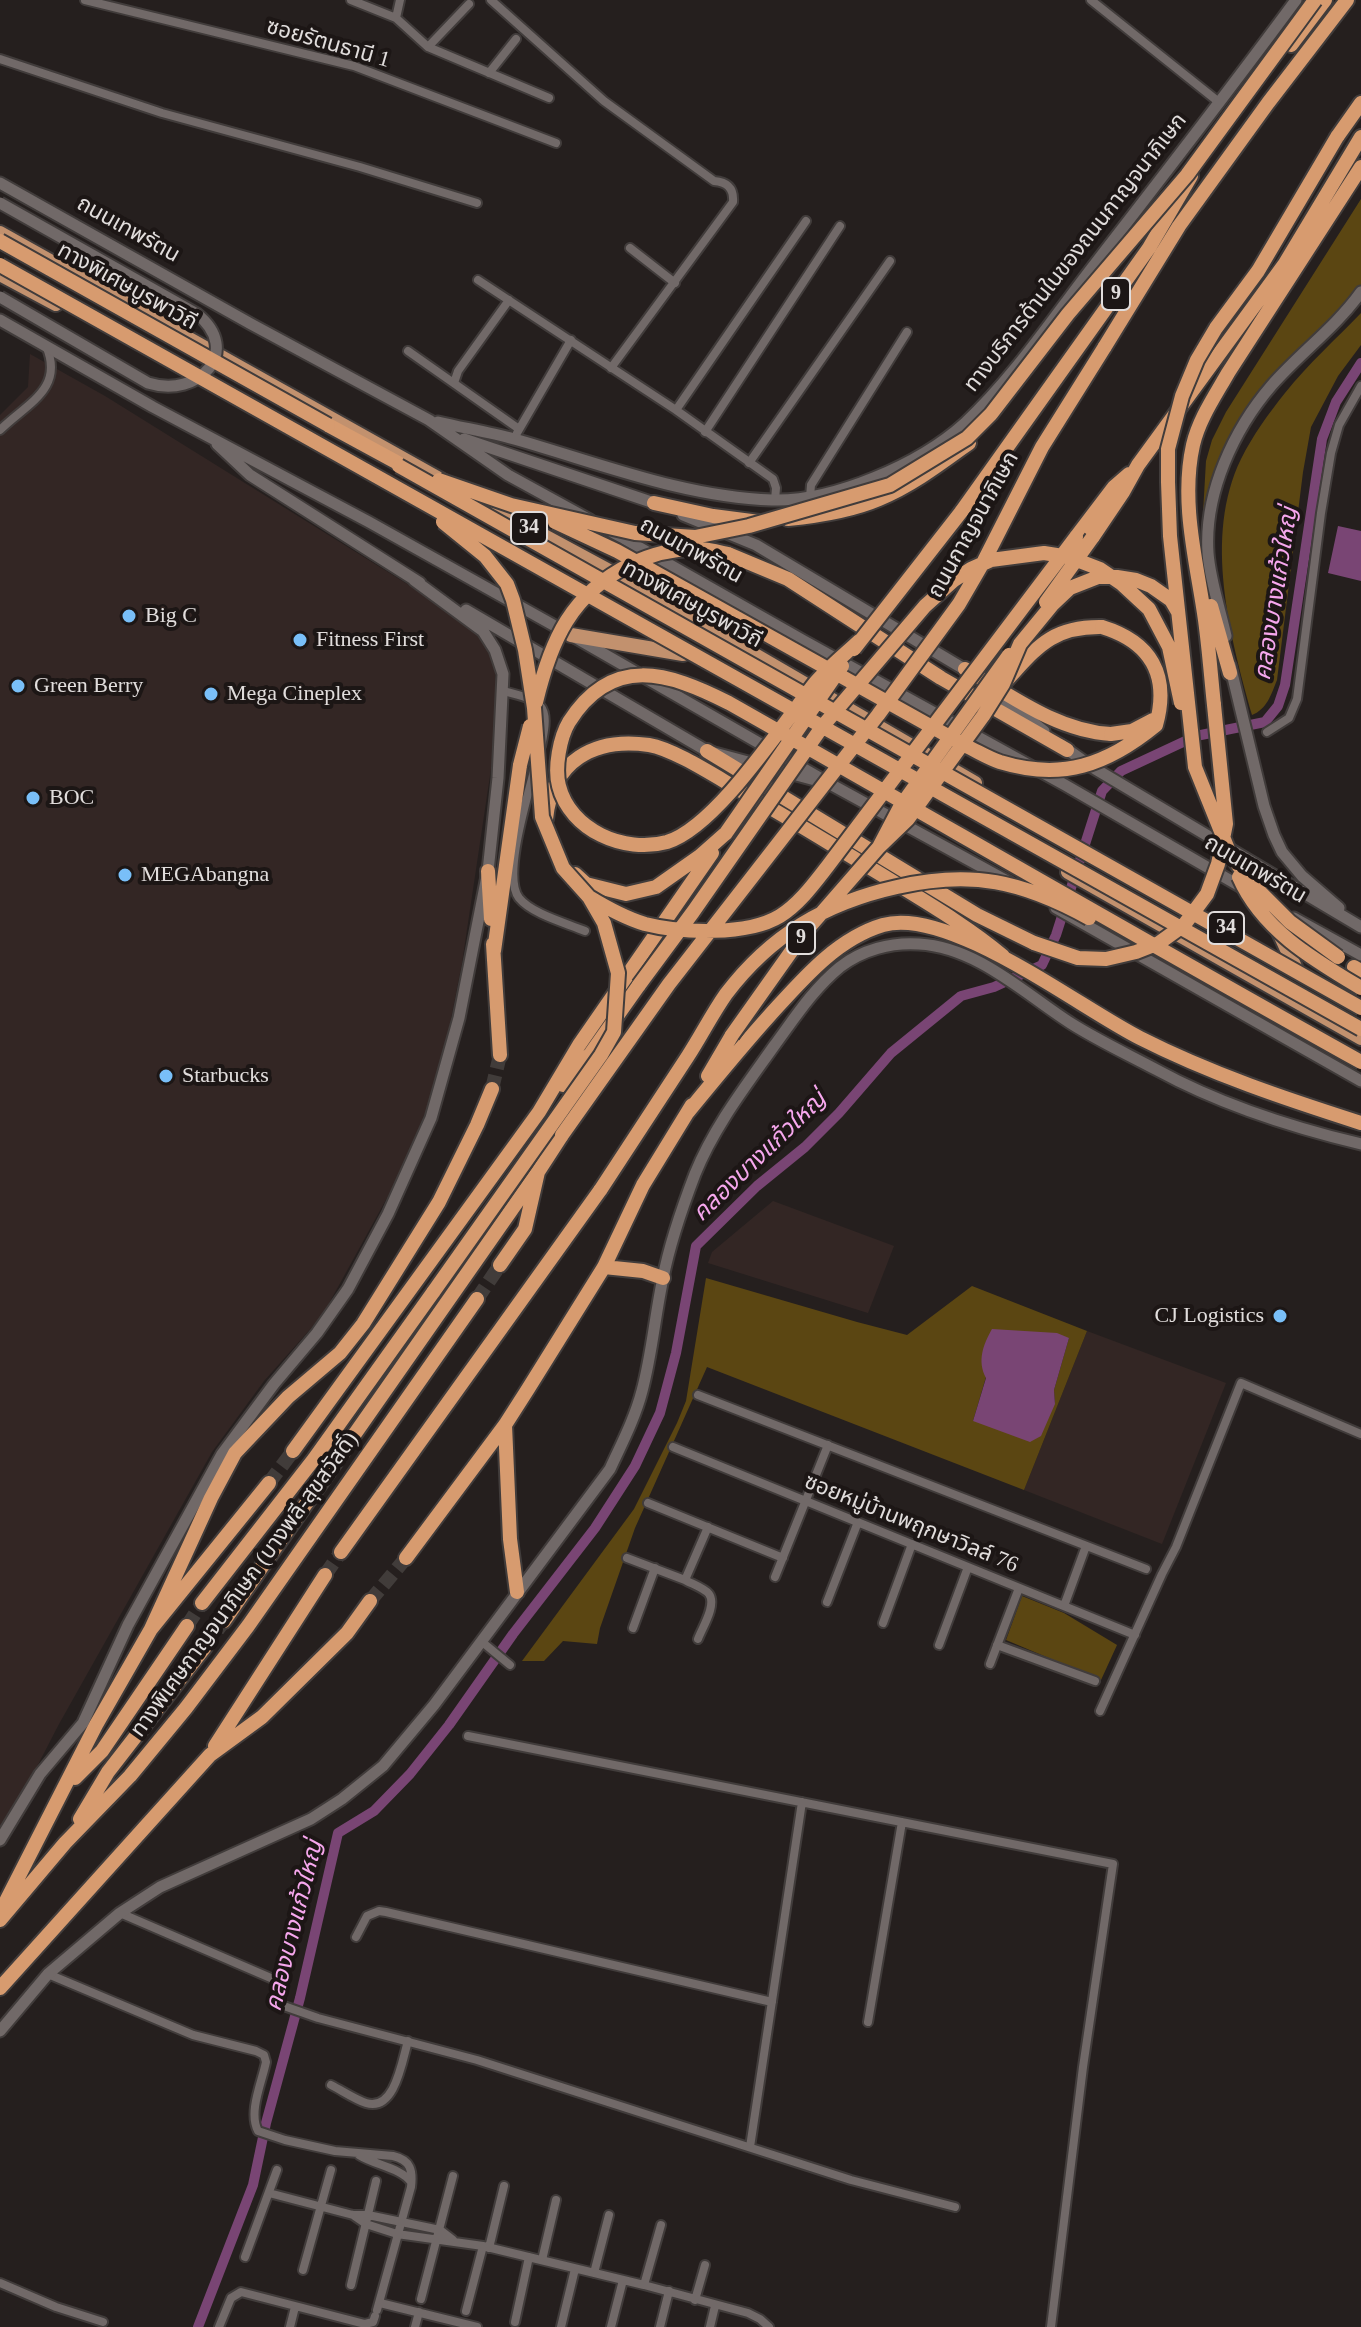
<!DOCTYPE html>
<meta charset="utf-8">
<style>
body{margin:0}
canvas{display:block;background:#251f1e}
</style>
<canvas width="1361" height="2327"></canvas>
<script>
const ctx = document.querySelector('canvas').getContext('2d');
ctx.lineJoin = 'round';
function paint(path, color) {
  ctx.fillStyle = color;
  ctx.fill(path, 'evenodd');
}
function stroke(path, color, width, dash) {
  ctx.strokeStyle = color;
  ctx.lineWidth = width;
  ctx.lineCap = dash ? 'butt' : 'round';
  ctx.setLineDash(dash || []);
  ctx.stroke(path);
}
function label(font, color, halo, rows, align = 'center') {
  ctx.font = font + ' "Times New Roman","Noto Sans Thai",serif';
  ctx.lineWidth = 8;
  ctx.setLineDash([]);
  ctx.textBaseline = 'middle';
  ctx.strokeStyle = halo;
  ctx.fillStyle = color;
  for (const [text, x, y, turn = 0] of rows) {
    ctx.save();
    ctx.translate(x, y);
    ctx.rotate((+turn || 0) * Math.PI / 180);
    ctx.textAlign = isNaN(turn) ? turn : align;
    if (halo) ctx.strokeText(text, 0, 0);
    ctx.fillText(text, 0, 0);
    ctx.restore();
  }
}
const built = new Path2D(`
 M 30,354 L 105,396 L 457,615 L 478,633 L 490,650 L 495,671 L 496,694 L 492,762 L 462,963 L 447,1039 L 425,1113 L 399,1176 L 322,1316 L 264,1381 L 212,1452 L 59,1724 L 0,1838 L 0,415 L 28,387 Z
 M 773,1201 L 894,1246 L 868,1313 L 708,1263 L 712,1252 Z
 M 1087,1331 L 1226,1383 L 1162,1544 L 1024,1490 Z`);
const green = new Path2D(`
 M 1361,199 L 1361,298 L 1262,404 L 1231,457 L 1213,519 L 1205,519 L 1203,513 L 1206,461 L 1212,440 L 1226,412 Z
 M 1361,313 L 1361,345 L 1338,376 L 1311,427 L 1303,472 L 1277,680 C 1271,695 1267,709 1252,715 C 1230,636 1203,537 1241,459 C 1253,435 1269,413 1285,393 C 1308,364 1336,339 1361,313 Z
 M 706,1278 L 857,1322 L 907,1335 L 972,1286 L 1087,1331 L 1024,1490 L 707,1367 L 635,1528 L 600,1628 L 597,1644 L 563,1641 L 544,1661 L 522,1661 L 634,1509 L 677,1423 L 686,1401 ZM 1069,1338 L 1054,1390 L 1055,1404 L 973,1421 L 986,1377 Z
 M 1022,1596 L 1064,1613 L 1117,1645 L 1101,1680 L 1006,1640 Z`);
const water = new Path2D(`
 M 1338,526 L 1361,531 L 1361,581 L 1328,573 Z
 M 992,1329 L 1057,1333 L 1069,1338 L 1054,1390 L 1055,1404 L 1041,1436 L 1030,1442 L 973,1421 L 986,1378 C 977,1361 983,1345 992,1329 Z`);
const canal = new Path2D(`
 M 198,2327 L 253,2185 L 266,2123 L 300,1998 L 338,1833 L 374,1811 L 410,1774 L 449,1725 L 513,1634 L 595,1528 L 635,1466 L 660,1413 L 676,1353 L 696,1246 L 757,1186 L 805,1147 L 839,1113 L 891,1053 L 961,996 L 994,987 L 1042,965 L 1056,935 L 1102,791 L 1121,771 L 1196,736 L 1265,722 L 1278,706 L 1285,685 L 1322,439 L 1336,402 L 1361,363`);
const motorwayTunnel = new Path2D(`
 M 492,1089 L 500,1055
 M 477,1299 L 500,1265
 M 269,1483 L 293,1451
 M 325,1575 L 341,1552
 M 370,1601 L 406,1558
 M 187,1626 L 202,1603
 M 205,1647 L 224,1621`);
const minor = new Path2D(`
 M 85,0 L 354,66 L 556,143
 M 351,0 L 396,18 L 428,47 L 549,98
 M 491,0 L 604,101 L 714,181 C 727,182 734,188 733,202 L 611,368
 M 1091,0 L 1220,103
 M 396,18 L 400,0
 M 428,47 L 469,4
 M 0,59 L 162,113 L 360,167 L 477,203
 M 489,73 L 516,39
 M 630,248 L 675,283
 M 478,280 L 676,410 L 773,479 L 776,488 L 775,500
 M 408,351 L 519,429
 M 454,383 L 458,371 L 509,300
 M 676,410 L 806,221
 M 0,430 C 26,404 65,389 46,346
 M 705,432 L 840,226
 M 517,433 L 571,340
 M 749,463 L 890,261
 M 810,497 L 811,485 L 907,332
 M 503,691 C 542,701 551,703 541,746
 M 1267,732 L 1289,718 L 1297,699 L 1321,513 L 1331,453 L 1339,425 L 1361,386
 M 534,771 C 528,796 502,876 519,898 C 532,914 566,923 585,931
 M 698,1395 L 1146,1569
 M 673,1447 L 1135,1635
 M 648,1503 L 783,1558
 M 627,1558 L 685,1580
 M 775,1577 L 828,1445
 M 827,1602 L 858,1522
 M 1064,1606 L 1086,1546
 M 883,1623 L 912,1544
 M 633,1628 L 655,1568
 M 698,1639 C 702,1628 717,1605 709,1594 C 704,1588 692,1584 685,1580 L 708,1527
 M 481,1641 L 510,1665
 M 939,1645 L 968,1567
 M 997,1645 L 1095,1681
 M 990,1664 L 1019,1588
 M 1100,1711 L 1162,1574 L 1176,1547 L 1241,1383 L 1361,1434
 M 468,1736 L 1113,1864 L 1083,2067 L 1051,2327
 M 120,1913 L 280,1982
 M 356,1937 L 367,1916 L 379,1911 L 386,1912 L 772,2002
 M 48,1974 L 193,2035 L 256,2051 L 264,2055 L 266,2062 C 262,2082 248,2112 258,2131 L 285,2140 L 335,2151 L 393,2156 C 411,2160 413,2171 411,2187 L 377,2310
 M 281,2005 L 318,2018 L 477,2060 L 851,2180 L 955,2207
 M 868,2022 L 902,1822
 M 331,2085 C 343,2091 354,2099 366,2103 C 395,2112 402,2061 408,2041
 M 750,2147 L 802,1802
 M 359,2155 C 375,2165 401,2168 411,2182
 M 269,2193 L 353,2215 L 368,2215 L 440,2230 L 453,2240
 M 353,2215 L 366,2224 L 397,2234 L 483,2246 L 644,2285 L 748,2313 L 760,2319 L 769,2327
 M 489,2248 L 504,2186
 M 245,2257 L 277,2170
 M 542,2260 L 556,2200
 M 303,2270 L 331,2170
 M 594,2273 L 609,2215
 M 0,2283 L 56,2307 L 103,2322
 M 351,2285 L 376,2181
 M 644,2285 L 661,2225
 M 421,2299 L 453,2176
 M 695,2300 L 705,2265
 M 380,2303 L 477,2327
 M 466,2311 L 483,2246
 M 515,2322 L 529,2257
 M 219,2327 L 231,2298 L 241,2292 L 365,2324 L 373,2322 L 375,2316
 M 290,2327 L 295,2307
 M 415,2327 L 419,2312
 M 561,2327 L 575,2269
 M 611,2327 L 623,2280
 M 660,2327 L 669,2291
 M 710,2327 L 715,2306`);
const secondary = new Path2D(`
 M 0,183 L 251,324 L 429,420 L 508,475 L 590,520
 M 0,320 L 153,407 L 369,522 L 571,635 L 832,785 L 1009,882
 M 438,422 C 463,428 489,432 514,439 C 599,463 683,497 772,500 C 833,502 920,464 965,423 C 1013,378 1051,321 1091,269 C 1160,180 1229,91 1296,0
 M 464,439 L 660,505
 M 217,444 L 250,475 L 420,583
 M 683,515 L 756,545 L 969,672
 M 612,532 L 804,641 L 1065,785 L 1245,889
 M 466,610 L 707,751 L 815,780
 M 1226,636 C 1220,609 1210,580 1208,553 C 1204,493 1234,429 1272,385 C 1300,353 1336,327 1361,292
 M 1230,665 L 1264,806 L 1274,835 L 1282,852 L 1302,876 L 1339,908
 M 998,695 L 1044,731
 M 1061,745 L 1092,767 L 1361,927
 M 1056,908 L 1361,1081
 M 1294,918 L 1361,955
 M 0,1840 L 40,1774 L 83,1723 L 128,1625 L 222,1454 L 274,1384 L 317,1333 L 348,1289 L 388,1214 L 431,1118 L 459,1018 L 488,871 L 498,778 L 503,674 L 495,650 L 483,631 L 414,580
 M 0,2031 L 48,1974 L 120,1913 L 160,1887 L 311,1819 L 342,1799 L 383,1766 L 434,1705 L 610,1469 C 622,1443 635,1418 642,1391 C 652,1354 655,1315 663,1278 C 670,1242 682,1208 695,1174 C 714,1127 745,1087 774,1046 C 794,1019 813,989 840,967 C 862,950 891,942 919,944 C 977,947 1025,994 1072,1024 C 1099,1041 1129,1055 1157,1070 C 1221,1105 1290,1127 1361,1144`);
const trunk = new Path2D(`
 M 0,233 L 450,485
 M 0,274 L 56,304
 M 468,495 L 633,584 L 975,783
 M 571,635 L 683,654
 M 1068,872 L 1361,1038
 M 1279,932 L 1295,967`);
const motorway = new Path2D(`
 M 1291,45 L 1325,0
 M 1337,137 L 1361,103
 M 1104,348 L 1179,226 L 1268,103 L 1347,0
 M 328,425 L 409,469
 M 654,503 L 713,516 L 759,522
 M 961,512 L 1149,248 L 1191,176
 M 788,519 C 818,516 851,511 879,499 C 911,486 940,464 969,443
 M 1076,537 L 1114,487 L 1129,474
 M 1092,538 L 1123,492 L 1138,465 L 1284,265 L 1361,137
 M 728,554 L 788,579 L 941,678 L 1067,750
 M 1211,606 L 1230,673
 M 965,669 C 1010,695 1057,731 1111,734
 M 1003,684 C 1036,649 1050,626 1102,627
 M 1214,705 C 1211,677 1209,649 1205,620 C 1197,563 1180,503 1193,445 C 1199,419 1215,396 1228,373 L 1361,167
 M 707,751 L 977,915 L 1034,943
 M 546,819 C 552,761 594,737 649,745 C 674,749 718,778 741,791 C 789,818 835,847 882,875 C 924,901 966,925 1003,956
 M 488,871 L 491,919
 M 575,874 L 586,884 L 626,894 L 656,887 L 700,856 L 726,833
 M 493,944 L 500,1055
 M 494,951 L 520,765
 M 1354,967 L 1361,971
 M 708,1076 L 732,1035
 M 563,1085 L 591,1053 L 639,985
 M 688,1112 C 715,1079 742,1046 770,1015 C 802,980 836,939 883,925 C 949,906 1080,1008 1140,1038 C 1211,1074 1286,1099 1361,1123
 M 500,1265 L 525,1229 L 538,1172 L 562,1135
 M 604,1267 L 643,1271 L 663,1278
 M 505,1425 L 510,1539 L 517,1592
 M 293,1451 L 539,1112 L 579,1045 L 712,853
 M 341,1552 L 601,1189
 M 406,1558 L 505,1425 L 528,1389 L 604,1267 L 643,1185 L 692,1105
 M 202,1603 L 314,1459 L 434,1291
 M 224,1621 L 538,1172
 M 151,1629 L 211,1498 L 235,1453 L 288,1397 L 340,1353 L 363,1324 L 439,1202 L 477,1125 L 492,1089
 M 215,1746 L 325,1575
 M 75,1778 L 102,1751 L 187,1626
 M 80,1819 L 108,1772 L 205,1647
 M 2,1909 L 96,1725 L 151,1629 L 269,1483
 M 0,1920 L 65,1843 L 130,1776 L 186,1708 L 248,1626 L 477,1299
 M 0,1988 L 210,1755 L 262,1717 L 347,1633 L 370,1601`);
const secondaryBridge = new Path2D(`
 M 0,203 L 197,314 C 243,351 199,399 148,383 L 0,297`);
const motorwayBridge = new Path2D(`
 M 1337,137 L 1258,271 L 1216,328 L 1197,360 L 1182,396 L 1168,449 L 1168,482 L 1170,536 L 1195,767 L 1230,854 L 1251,883 L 1290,922 L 1338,957
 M 0,241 L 328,425
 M 0,265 L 1361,1029
 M 399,466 L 1361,1008
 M 439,480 L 517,507
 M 511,505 L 635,533 L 695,537 L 749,526 L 890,485 L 967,438 L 991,414 L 1068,314 L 1187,175 L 1315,0
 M 555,522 L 617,551 L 966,746 C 977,751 988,758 1000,762 C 1062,781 1107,765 1156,725 C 1170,675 1151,642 1102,627
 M 1046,602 L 1092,538
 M 859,641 C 844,655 828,668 815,683 C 782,725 716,827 667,842 C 624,854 570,830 559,786 C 554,768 560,737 569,722 C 612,654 668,672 729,703 C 939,822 1149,944 1361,1062
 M 854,649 L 961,512
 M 536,702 C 551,640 571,594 631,564 C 652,554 675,548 698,549 C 708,549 719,552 728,554
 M 1111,734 L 1132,731 L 1153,720
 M 520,765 L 530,726
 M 726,833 L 842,666
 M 879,847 L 908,819 L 983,716 L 1003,684 L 1020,644 L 1052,605 L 1070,588 L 1098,577 L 1117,577 L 1136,580 L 1151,586 L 1171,600 L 1178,612
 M 1239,877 C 1262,930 1314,960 1361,988
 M 589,897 C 607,908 625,918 645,924 C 681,933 747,936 780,916 C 799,904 813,885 827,867 L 1076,537
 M 1034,943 L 1078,958 L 1106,959 L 1136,952 L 1159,943 L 1184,925 L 1207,894 L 1218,864 L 1226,824 L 1214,705
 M 639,985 L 693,912 L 822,727 L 925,606 L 954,580 L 971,569 L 991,560 L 1044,553 L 1069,557 L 1100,569 L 1122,584 L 1149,609 L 1169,647 L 1181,703
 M 732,1035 L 805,932 L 879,847 L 900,807 L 1009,655
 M 562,1135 L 669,984 L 878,715 L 959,604 L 984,561 L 1042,447 L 1104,348
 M 601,1189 C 630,1145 659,1101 688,1056 C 701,1036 712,1014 726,994 C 771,935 825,903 897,887 C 972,870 1022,881 1089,918
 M 434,1291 L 601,1055 L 614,1032 L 618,973 L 604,923 L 589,897 L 563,868 L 542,817 L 534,708 L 525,650 L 513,600 L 507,584 L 485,556 L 443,522`);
const markers = [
 [129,616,8,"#79bff8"],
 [300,640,8,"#79bff8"],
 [18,686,8,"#79bff8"],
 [211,694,8,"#79bff8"],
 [33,798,8,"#79bff8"],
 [125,875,8,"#79bff8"],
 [166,1076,8,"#79bff8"],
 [1280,1316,8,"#79bff8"]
];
const shields = [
 [1116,294,28],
 [529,528,36],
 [1226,928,36],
 [801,938,28]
];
const shieldNames = [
 ["9",1116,294],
 ["34",529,528],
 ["34",1226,928],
 ["9",801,938]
];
const streetNames = [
 ["ซอยรัตนธานี 1",328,44,16],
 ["ถนนเทพรัตน",128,230,29],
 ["ทางบริการด้านในของถนนกาญจนาภิเษก",1076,253,-52],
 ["ทางพิเศษบูรพาวิถี",127,287,29],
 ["ถนนกาญจนาภิเษก",974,525,-61],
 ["ถนนเทพรัตน",691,551,29],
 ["ทางพิเศษบูรพาวิถี",692,605,29],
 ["ถนนเทพรัตน",1255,870,30],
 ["ซอยหมู่บ้านพฤกษาวิลล์ 76",911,1524,22],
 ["ทางพิเศษกาญจนาภิเษก (บางพลี-สุขสวัสดิ์)",245,1585,-54]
];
const poiNames = [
 ["Big C",145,616],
 ["Fitness First",316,640],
 ["Green Berry",34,686],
 ["Mega Cineplex",227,694],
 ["BOC",49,798],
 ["MEGAbangna",141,875],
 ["Starbucks",182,1076],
 ["CJ Logistics",1264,1316,"right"]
];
const waterNames = [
 ["คลองบางแก้วใหญ่",1277,594,-81],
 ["คลองบางแก้วใหญ่",760,1157,-44],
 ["คลองบางแก้วใหญ่",295,1926,-76]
];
paint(built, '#332624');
paint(green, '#5b4612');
paint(water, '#794574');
stroke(canal, '#794574', 10);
stroke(motorwayTunnel, '#413c3a', 14, [14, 7]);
stroke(minor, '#413c3b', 12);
stroke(secondary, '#413c3b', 15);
stroke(trunk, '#413c3b', 18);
stroke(motorway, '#413c3b', 18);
stroke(minor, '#716968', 8);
stroke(secondary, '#716968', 11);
stroke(trunk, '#c2916e', 14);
stroke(motorway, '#d79b6f', 14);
stroke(secondaryBridge, '#413c3b', 15, []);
stroke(motorwayBridge, '#413c3b', 18, []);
stroke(secondaryBridge, '#716968', 11);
stroke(motorwayBridge, '#d79b6f', 14);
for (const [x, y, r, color] of markers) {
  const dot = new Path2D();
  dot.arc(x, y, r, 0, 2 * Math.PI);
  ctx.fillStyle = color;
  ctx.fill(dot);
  stroke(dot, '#1c1615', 3);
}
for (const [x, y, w] of shields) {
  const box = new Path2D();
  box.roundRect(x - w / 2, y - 16, w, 32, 6);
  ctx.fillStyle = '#1c1615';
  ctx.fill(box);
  stroke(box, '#e1dddc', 2);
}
label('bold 20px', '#e1dddc', null, shieldNames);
label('22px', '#e1dddc', '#1c1615', streetNames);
label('22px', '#e1dddc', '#1c1615', poiNames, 'left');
label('italic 24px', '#f6a7ed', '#1c1615', waterNames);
</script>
